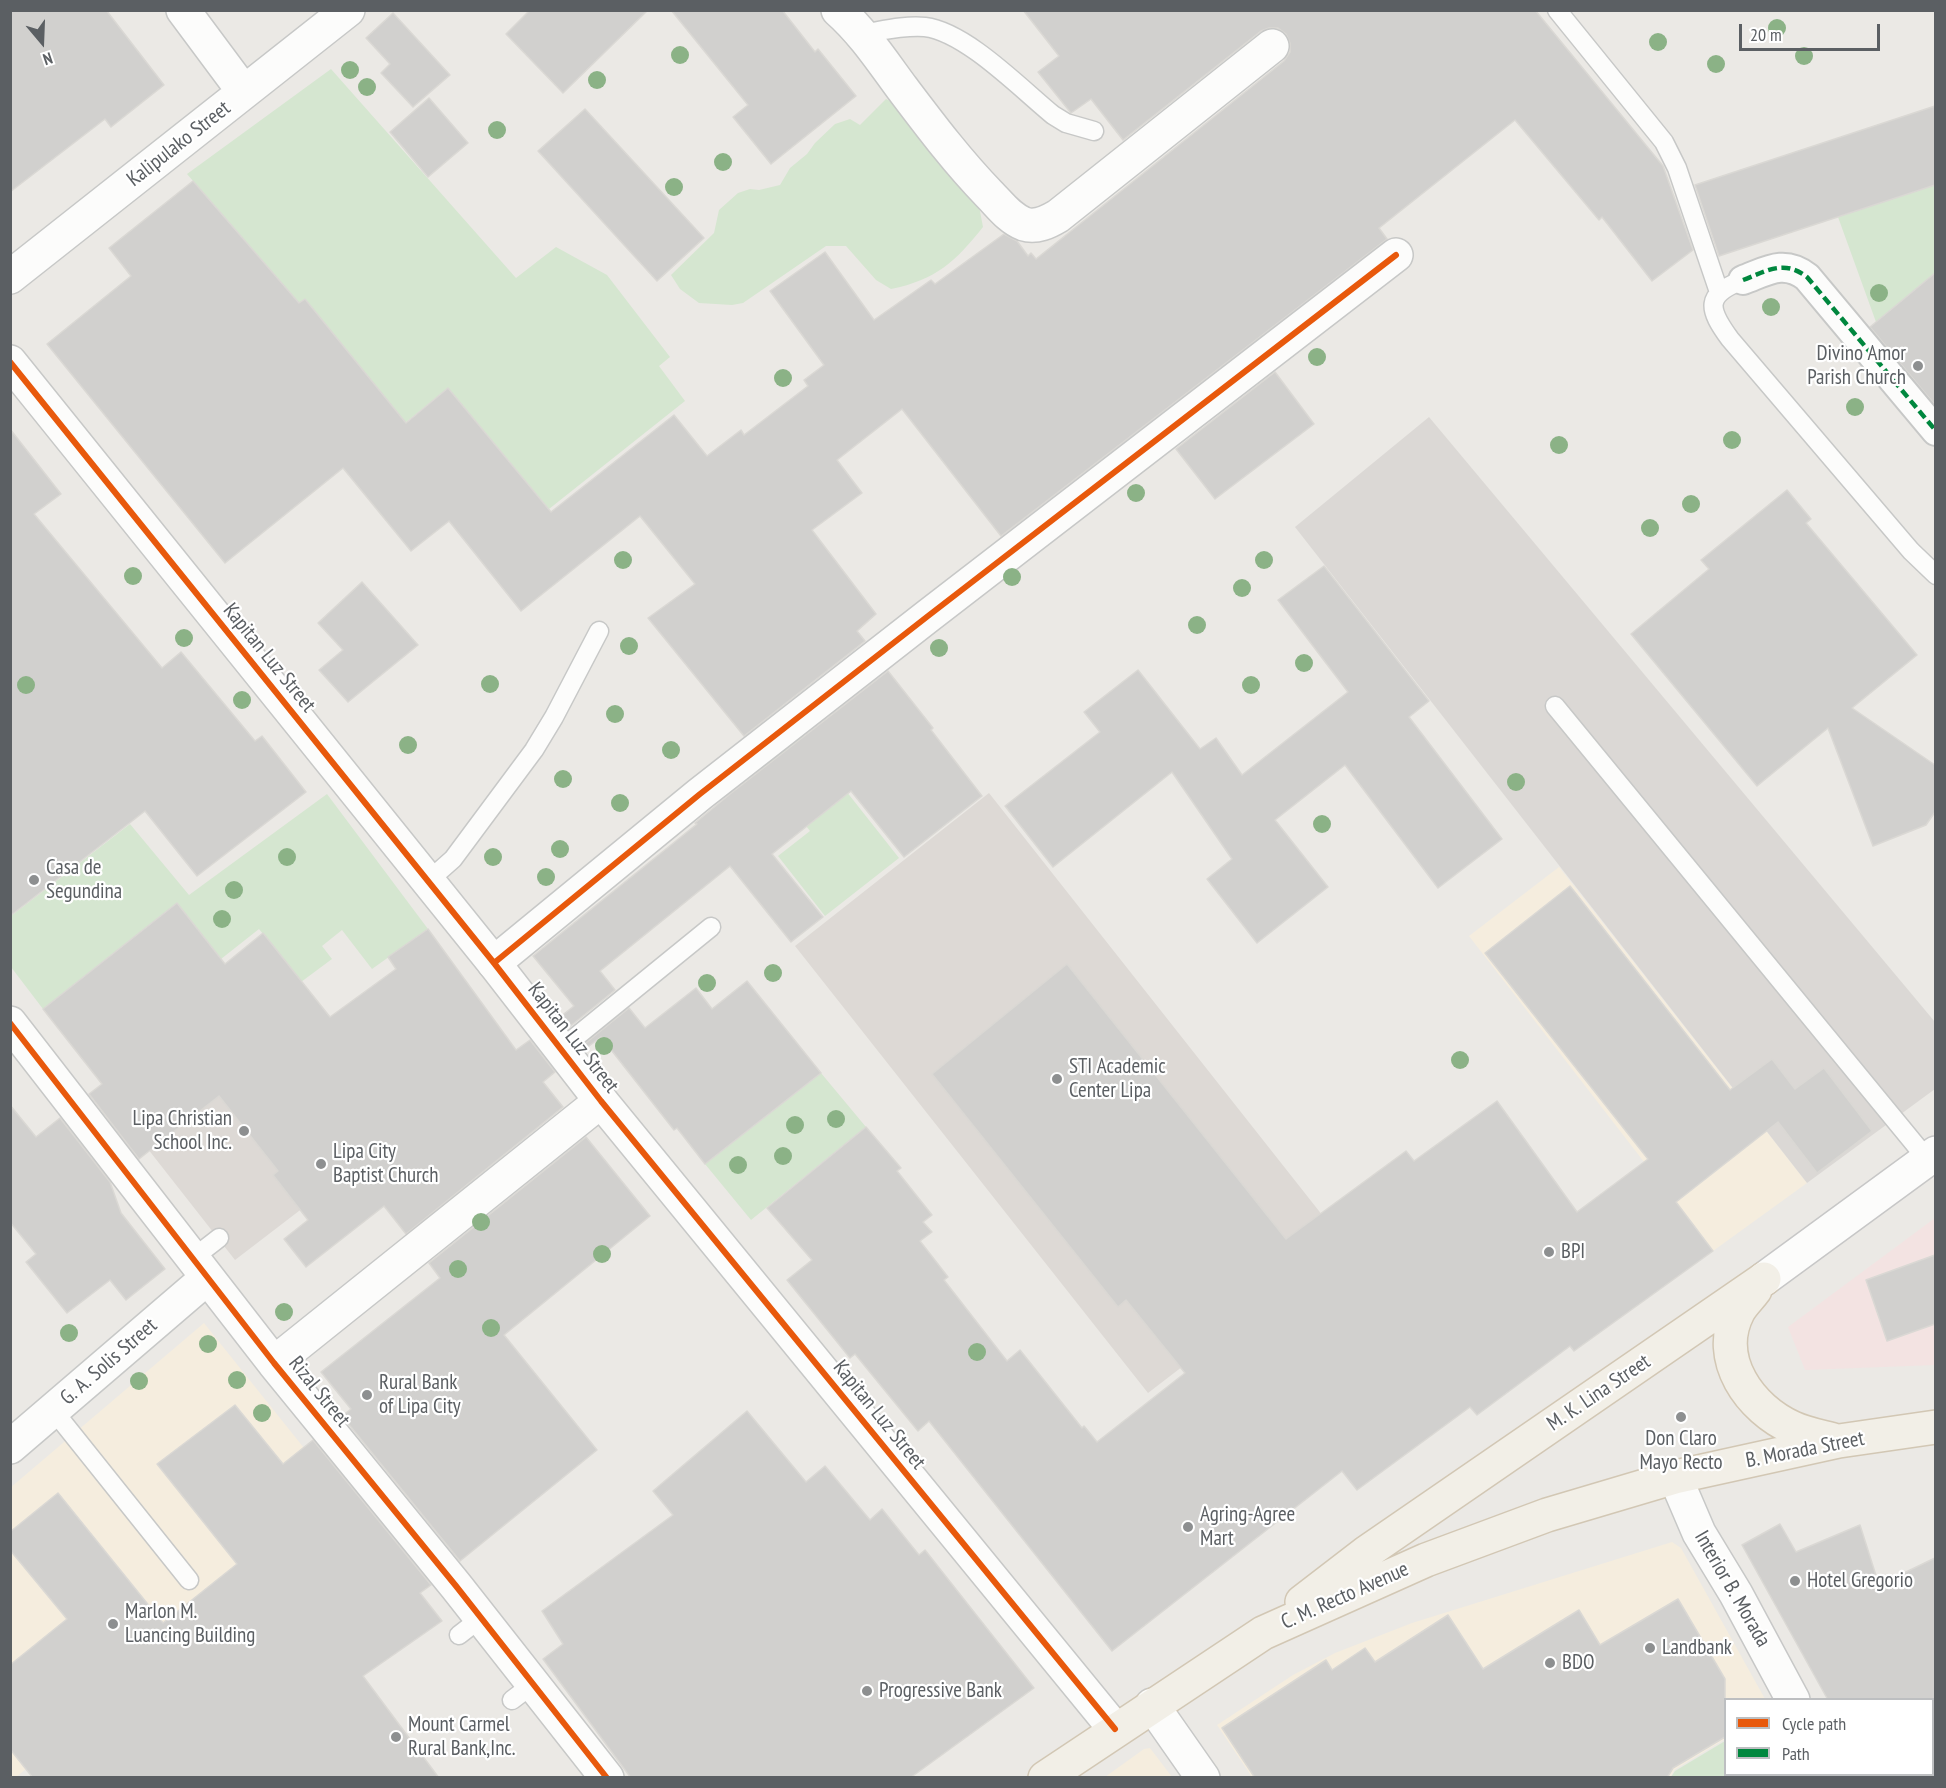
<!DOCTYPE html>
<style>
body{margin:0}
#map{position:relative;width:1946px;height:1788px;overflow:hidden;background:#ebe9e5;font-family:"PT Sans Narrow",sans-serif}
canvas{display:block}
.frame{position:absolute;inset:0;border:12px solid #5b5f63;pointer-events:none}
.legend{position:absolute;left:1724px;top:1698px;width:210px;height:78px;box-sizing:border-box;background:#fff;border:2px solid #bdbfc1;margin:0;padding:8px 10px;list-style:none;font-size:18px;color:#5b5f63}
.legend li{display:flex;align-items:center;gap:12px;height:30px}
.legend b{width:30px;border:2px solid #bdbfc1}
.north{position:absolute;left:12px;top:12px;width:60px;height:60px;-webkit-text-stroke:4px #fff;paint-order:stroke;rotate:161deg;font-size:16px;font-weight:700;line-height:24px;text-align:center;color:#5b5f63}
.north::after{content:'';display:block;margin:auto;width:21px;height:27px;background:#5b5f63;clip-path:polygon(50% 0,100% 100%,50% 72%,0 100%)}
.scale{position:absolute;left:1739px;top:24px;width:141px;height:27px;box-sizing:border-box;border:3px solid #5b5f63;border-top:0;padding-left:8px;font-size:18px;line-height:21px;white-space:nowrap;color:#5b5f63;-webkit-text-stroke:4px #fff;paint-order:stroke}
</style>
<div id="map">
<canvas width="1946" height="1788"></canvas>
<div class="frame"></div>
<ul class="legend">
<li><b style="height:8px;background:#e8590c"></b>Cycle path</li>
<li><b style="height:8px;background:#00873e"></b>Path</li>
</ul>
<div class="north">N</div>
<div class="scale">20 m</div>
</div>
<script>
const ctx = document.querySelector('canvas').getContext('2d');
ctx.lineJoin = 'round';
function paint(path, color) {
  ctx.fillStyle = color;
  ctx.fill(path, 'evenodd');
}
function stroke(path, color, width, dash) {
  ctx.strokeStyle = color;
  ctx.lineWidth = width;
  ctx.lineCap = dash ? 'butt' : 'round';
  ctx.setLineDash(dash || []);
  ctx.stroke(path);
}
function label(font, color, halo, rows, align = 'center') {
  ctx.font = font + ' "PT Sans Narrow",sans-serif';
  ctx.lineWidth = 4.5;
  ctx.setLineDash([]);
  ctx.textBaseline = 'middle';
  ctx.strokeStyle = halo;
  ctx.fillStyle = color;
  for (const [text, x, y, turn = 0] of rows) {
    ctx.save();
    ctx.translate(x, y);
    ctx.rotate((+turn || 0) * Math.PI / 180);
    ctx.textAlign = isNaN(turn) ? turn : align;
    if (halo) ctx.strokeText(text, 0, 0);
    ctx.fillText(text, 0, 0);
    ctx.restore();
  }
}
const commercial = new Path2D(`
 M 1559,867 L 1807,1183 L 1713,1251 L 1469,936 Z
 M 204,1323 L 376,1538 L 26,1769 L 16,1777 L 11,1777 L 10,1488 Z
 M 1672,1542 L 1681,1548 L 1765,1699 L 1726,1700 L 1725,1739 L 1674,1770 L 1670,1778 L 1252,1777 L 1217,1725 L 1293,1675 L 1335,1653 L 1412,1623 Z
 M 1150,1748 L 1172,1777 L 1105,1777 L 1144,1749 Z`);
const industrial = new Path2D(`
 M 1429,417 L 1935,1022 L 1935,1089 L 1807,1183 L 1295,527 Z`);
const education = new Path2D(`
 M 989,793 L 1319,1211 L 1469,1408 L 1295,1280 L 1148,1393 L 795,946 Z
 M 251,1002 L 372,1155 L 235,1260 L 115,1107 Z`);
const medical = new Path2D(`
 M 1935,1218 L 1935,1365 L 1805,1370 L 1788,1327 Z`);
const green = new Path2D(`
 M 331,69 L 516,278 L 556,247 L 607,275 L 670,357 L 659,366 L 685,401 L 549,509 L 448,388 L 405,423 L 305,299 L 299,303 L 187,174 Z
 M 886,99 L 897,104 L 979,206 L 983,227 C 956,261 936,280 891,289 L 876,280 L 846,246 L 826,246 L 743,303 L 732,305 L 699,303 L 680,289 L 671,275 L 714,233 L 719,210 L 738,193 L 750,189 L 759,190 L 780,185 L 790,168 L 807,154 L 815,143 L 835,124 L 850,119 L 860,125 Z
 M 1935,185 L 1935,273 L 1876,322 L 1838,217 Z
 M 801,734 L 899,858 L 825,916 L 778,856 L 810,831 L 760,767 Z
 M 327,794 L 428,929 L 372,969 L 342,930 L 322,946 L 332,959 L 301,982 L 259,929 L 221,959 L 177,903 L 43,1009 L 11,967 L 11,916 L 130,824 L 189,895 Z
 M 821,1073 L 866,1127 L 751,1220 L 705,1164 Z
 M 1725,1741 L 1726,1774 L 1800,1775 L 1794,1778 L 1671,1777 L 1675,1771 Z`);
const building = new Path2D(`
 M 10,10 L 106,10 L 164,85 L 111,127 L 105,119 L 10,192 Z
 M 530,10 L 648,10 L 563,93 L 506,34 Z
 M 671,10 L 782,10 L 815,52 L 818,49 L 856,96 L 771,164 L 733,117 L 748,105 Z
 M 1023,10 L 1535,10 L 1663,166 L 1693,250 L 1652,281 L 1602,217 L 1599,220 L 1515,120 L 1379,228 L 1387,239 L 1001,536 L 902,409 L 837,460 L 862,493 L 812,530 L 876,614 L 857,631 L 865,641 L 744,736 L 648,618 L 695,584 L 640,516 L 521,611 L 449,521 L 411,551 L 343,468 L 225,563 L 47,344 L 131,276 L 109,248 L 193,181 L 299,303 L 305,299 L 406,423 L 448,388 L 551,512 L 674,415 L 707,456 L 741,430 L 744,435 L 808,386 L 804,380 L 824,365 L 770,291 L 825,252 L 874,320 L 931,280 L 935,284 L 1004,234 L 1017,241 L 1028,256 L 1031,253 L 1036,259 L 1284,61 L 1290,52 L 1290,43 L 1286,34 L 1278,28 L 1269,28 L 1261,31 L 1123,140 L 1091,99 L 1071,113 L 1038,72 L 1059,56 Z
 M 393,13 L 450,75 L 413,107 L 381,73 L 390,64 L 366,38 Z
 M 429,98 L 468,143 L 428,177 L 390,132 Z
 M 1935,106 L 1935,185 L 1719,256 L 1695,185 Z
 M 585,109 L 704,238 L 657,281 L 538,151 Z
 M 1935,273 L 1935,405 L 1870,327 Z
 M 1275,372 L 1314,424 L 1215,499 L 1176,449 Z
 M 10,429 L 61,494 L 34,514 L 162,668 L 181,652 L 255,741 L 262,736 L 306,792 L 197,876 L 145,811 L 10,916 Z
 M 1787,490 L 1811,519 L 1806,523 L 1917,655 L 1852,708 L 1935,765 L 1935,812 L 1926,825 L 1873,846 L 1828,728 L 1757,786 L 1631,634 L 1709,569 L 1701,560 Z
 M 1324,566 L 1429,701 L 1409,717 L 1502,839 L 1438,888 L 1345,765 L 1275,820 L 1328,887 L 1257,943 L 1207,879 L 1232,859 L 1172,772 L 1053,867 L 1005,806 L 1100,732 L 1084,712 L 1138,670 L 1200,749 L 1216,738 L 1242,775 L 1348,692 L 1278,600 Z
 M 362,582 L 418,645 L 348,702 L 319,670 L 343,650 L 318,623 Z
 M 888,671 L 933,728 L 931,730 L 982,796 L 904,857 L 851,791 L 772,854 L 823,917 L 791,942 L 730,866 L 600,971 L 615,990 L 568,1028 L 560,1017 L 574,1006 L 533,956 L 697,824 L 695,823 L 730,794 Z
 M 1570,886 L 1730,1090 L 1772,1059 L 1795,1089 L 1824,1068 L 1872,1131 L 1817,1173 L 1778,1122 L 1676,1202 L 1713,1251 L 1574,1351 L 1570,1346 L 1477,1415 L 1470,1407 L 1357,1490 L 1342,1471 L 1112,1651 L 929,1421 L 918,1431 L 855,1354 L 850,1358 L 787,1280 L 812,1260 L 767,1208 L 866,1127 L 901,1168 L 897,1171 L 932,1215 L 923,1222 L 932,1232 L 920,1241 L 948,1277 L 944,1280 L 1007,1361 L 1020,1350 L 1082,1428 L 1084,1426 L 1097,1442 L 1185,1373 L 1126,1300 L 1118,1307 L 932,1074 L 1067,964 L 1286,1239 L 1406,1151 L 1414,1161 L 1497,1101 L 1577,1212 L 1648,1159 L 1485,953 Z
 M 177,903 L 225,964 L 263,933 L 330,1017 L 396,969 L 388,957 L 428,929 L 516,1050 L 530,1040 L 555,1072 L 543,1082 L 563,1107 L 406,1234 L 384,1206 L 306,1267 L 284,1239 L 308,1220 L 273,1175 L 278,1171 L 219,1096 L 139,1159 L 89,1094 L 102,1084 L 43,1009 Z
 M 747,981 L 821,1073 L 705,1164 L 677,1128 L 674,1130 L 601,1037 L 585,1049 L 582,1046 L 629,1008 L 645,1028 L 696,988 L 712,1009 Z
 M 10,1105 L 36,1137 L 60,1118 L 110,1182 L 121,1213 L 165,1269 L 126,1300 L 110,1280 L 67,1313 L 26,1262 L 36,1254 L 10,1222 Z
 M 586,1137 L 650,1216 L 504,1335 L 597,1450 L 460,1561 L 342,1416 L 351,1409 L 321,1372 L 440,1278 L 429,1263 Z
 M 1935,1255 L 1935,1324 L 1887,1341 L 1866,1280 Z
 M 235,1405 L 283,1464 L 313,1440 L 431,1585 L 420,1593 L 442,1621 L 363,1676 L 439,1778 L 33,1778 L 10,1749 L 10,1665 L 67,1619 L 10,1550 L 10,1532 L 58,1493 L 163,1623 L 237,1564 L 157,1464 Z
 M 747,1411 L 806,1482 L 825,1466 L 870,1520 L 882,1509 L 919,1555 L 925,1550 L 1034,1688 L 910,1778 L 631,1778 L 543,1659 L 563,1644 L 542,1611 L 673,1515 L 653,1491 Z
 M 1780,1524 L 1796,1552 L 1860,1525 L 1879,1585 L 1935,1558 L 1935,1700 L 1828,1700 L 1742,1545 Z
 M 1678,1599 L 1725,1679 L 1725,1737 L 1673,1768 L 1667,1778 L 1255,1778 L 1222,1728 L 1326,1660 L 1332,1670 L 1365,1648 L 1375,1662 L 1448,1615 L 1483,1669 L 1579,1610 L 1600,1645 Z`);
const service = new Path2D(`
 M 1557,10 L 1664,142 L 1677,168 L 1719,292
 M 860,34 C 881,31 903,25 925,27 C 966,32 1020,88 1053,115 L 1066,123 L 1094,131
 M 1743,280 C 1704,295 1708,309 1730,339 L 1911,551 L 1936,575
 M 1555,706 L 1927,1159
 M 427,882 L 453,859 L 534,750 L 554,717 L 599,631
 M 561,1049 L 711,927
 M 192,1259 L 219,1238
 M 53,1410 L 189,1580
 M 459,1635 L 481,1618
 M 512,1700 L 533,1684`);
const pedestrian = new Path2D(`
 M 1743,280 C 1767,271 1784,259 1807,277 L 1936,431`);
const minor = new Path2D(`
 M 838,10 C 863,32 882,61 902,88 C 930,125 957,161 989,194 C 1000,205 1009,218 1024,224 C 1036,228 1048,222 1058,216 L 1272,46
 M 494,963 L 700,794 L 928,616 L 1396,255
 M 10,1023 L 274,1363 L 456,1586 L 607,1778
 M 274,1363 L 601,1101
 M 10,1447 L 207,1278
 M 1675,1477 L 1699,1533 L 1736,1594 L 1793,1700
 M 1152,1705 L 1203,1778
 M 1833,1774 L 1835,1778`);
const tertiary = new Path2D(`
 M 183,10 L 244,92
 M 10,277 L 348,10
 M 10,362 L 494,963 L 601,1101 L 1115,1729`);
const secondary = new Path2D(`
 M 1764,1279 L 1936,1153`);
const primary = new Path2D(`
 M 1755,1290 C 1750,1297 1742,1304 1738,1312 C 1714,1359 1750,1409 1793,1428 C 1806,1434 1823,1437 1837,1441
 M 1302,1602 L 1367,1552 L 1764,1279
 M 1045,1778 L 1263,1633 L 1426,1560 L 1547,1515 L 1675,1477 L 1839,1441 L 1936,1427`);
const quiet = new Path2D(`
 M 1743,280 C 1767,271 1784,259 1807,277 L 1936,431`);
const cycleway = new Path2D(`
 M 10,362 L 494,963 L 601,1101 L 1115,1729
 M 494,963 L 700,794 L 928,616 L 1396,255
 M 10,1023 L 274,1363 L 456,1586 L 607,1778`);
const trees = [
 [1777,28],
 [1658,42],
 [680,55],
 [1804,56],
 [1716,64],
 [350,70],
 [597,80],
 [367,87],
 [497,130],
 [723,162],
 [674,187],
 [1879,293],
 [1771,307],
 [1317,357],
 [783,378],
 [1855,407],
 [1732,440],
 [1559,445],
 [1136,493],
 [1691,504],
 [1650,528],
 [623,560],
 [1264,560],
 [133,576],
 [1012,577],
 [1242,588],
 [1197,625],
 [184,638],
 [629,646],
 [939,648],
 [1304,663],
 [490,684],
 [26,685],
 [1251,685],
 [242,700],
 [615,714],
 [408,745],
 [671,750],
 [563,779],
 [1516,782],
 [620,803],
 [1322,824],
 [560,849],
 [287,857],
 [493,857],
 [546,877],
 [234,890],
 [222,919],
 [773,973],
 [707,983],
 [604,1046],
 [1460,1060],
 [836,1119],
 [795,1125],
 [783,1156],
 [738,1165],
 [481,1222],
 [602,1254],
 [458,1269],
 [284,1312],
 [491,1328],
 [69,1333],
 [208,1344],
 [977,1352],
 [237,1380],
 [139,1381],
 [262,1413]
];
const markers = [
 [1918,366,6,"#8d8f90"],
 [34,880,6,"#8d8f90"],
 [1057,1079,6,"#8d8f90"],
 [244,1131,6,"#8d8f90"],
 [321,1164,6,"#8d8f90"],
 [1549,1252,6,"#8d8f90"],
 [367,1395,6,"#8d8f90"],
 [1681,1417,6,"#8d8f90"],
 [1188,1527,6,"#8d8f90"],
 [1795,1581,6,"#8d8f90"],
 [113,1624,6,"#8d8f90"],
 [1650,1648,6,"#8d8f90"],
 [1550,1663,6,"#8d8f90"],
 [867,1691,6,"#8d8f90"],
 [396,1737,6,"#8d8f90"]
];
const streetNames = [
 ["Kalipulako Street",179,144,-38],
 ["Kapitan Luz Street",269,658,51],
 ["Kapitan Luz Street",573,1038,52],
 ["G. A. Solis Street",109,1362,-41],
 ["Rizal Street",319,1392,51],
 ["M. K. Lina Street",1599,1393,-34],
 ["Kapitan Luz Street",879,1415,51],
 ["B. Morada Street",1805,1450,-11],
 ["Interior B. Morada",1732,1589,60],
 ["C. M. Recto Avenue",1345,1596,-24]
];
const poiNames = [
 ["Divino Amor",1906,354,"right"],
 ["Parish Church",1906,378,"right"],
 ["Casa de",46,868],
 ["Segundina",46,892],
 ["STI Academic",1069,1067],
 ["Center Lipa",1069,1091],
 ["Lipa Christian",232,1119,"right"],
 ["School Inc.",232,1143,"right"],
 ["Lipa City",333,1152],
 ["Baptist Church",333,1176],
 ["BPI",1561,1252],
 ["Rural Bank",379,1383],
 ["of Lipa City",379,1407],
 ["Don Claro",1681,1439,"center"],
 ["Mayo Recto",1681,1463,"center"],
 ["Agring-Agree",1200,1515],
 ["Mart",1200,1539],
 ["Hotel Gregorio",1807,1581],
 ["Marlon M.",125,1612],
 ["Luancing Building",125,1636],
 ["Landbank",1662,1648],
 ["BDO",1562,1663],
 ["Progressive Bank",879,1691],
 ["Mount Carmel",408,1725],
 ["Rural Bank,Inc.",408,1749]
];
paint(commercial, '#f5edde');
paint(industrial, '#dbd8d5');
paint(education, '#ddd9d5');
paint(medical, '#f3e3e2');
paint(green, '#d5e6d0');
paint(building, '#d1d0ce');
stroke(building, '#dad8d4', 1.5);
stroke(service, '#c7c8c7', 21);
stroke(pedestrian, '#c7c8c7', 32);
stroke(minor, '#c7c8c7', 36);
stroke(tertiary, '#c7c8c7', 36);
stroke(secondary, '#c7c7c7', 36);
stroke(primary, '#d2c7b4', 36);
stroke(service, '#fcfcfb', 18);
stroke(pedestrian, '#fcfcfb', 28);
stroke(minor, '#fcfcfb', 33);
stroke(tertiary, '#fcfcfb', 33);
stroke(secondary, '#fcfcfb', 33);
stroke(primary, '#f2efe7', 33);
stroke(quiet, '#00873e', 4.5, [9, 4.5]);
stroke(cycleway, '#e8590c', 6);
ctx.fillStyle = '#8bb286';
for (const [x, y] of trees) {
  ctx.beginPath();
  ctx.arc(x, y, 9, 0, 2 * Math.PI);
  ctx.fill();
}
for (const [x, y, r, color] of markers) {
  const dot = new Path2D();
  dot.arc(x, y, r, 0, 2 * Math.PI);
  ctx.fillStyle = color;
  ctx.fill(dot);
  stroke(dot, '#fff', 2);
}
label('21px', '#5b5f63', '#fff', streetNames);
label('21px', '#5b5f63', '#fff', poiNames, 'left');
</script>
